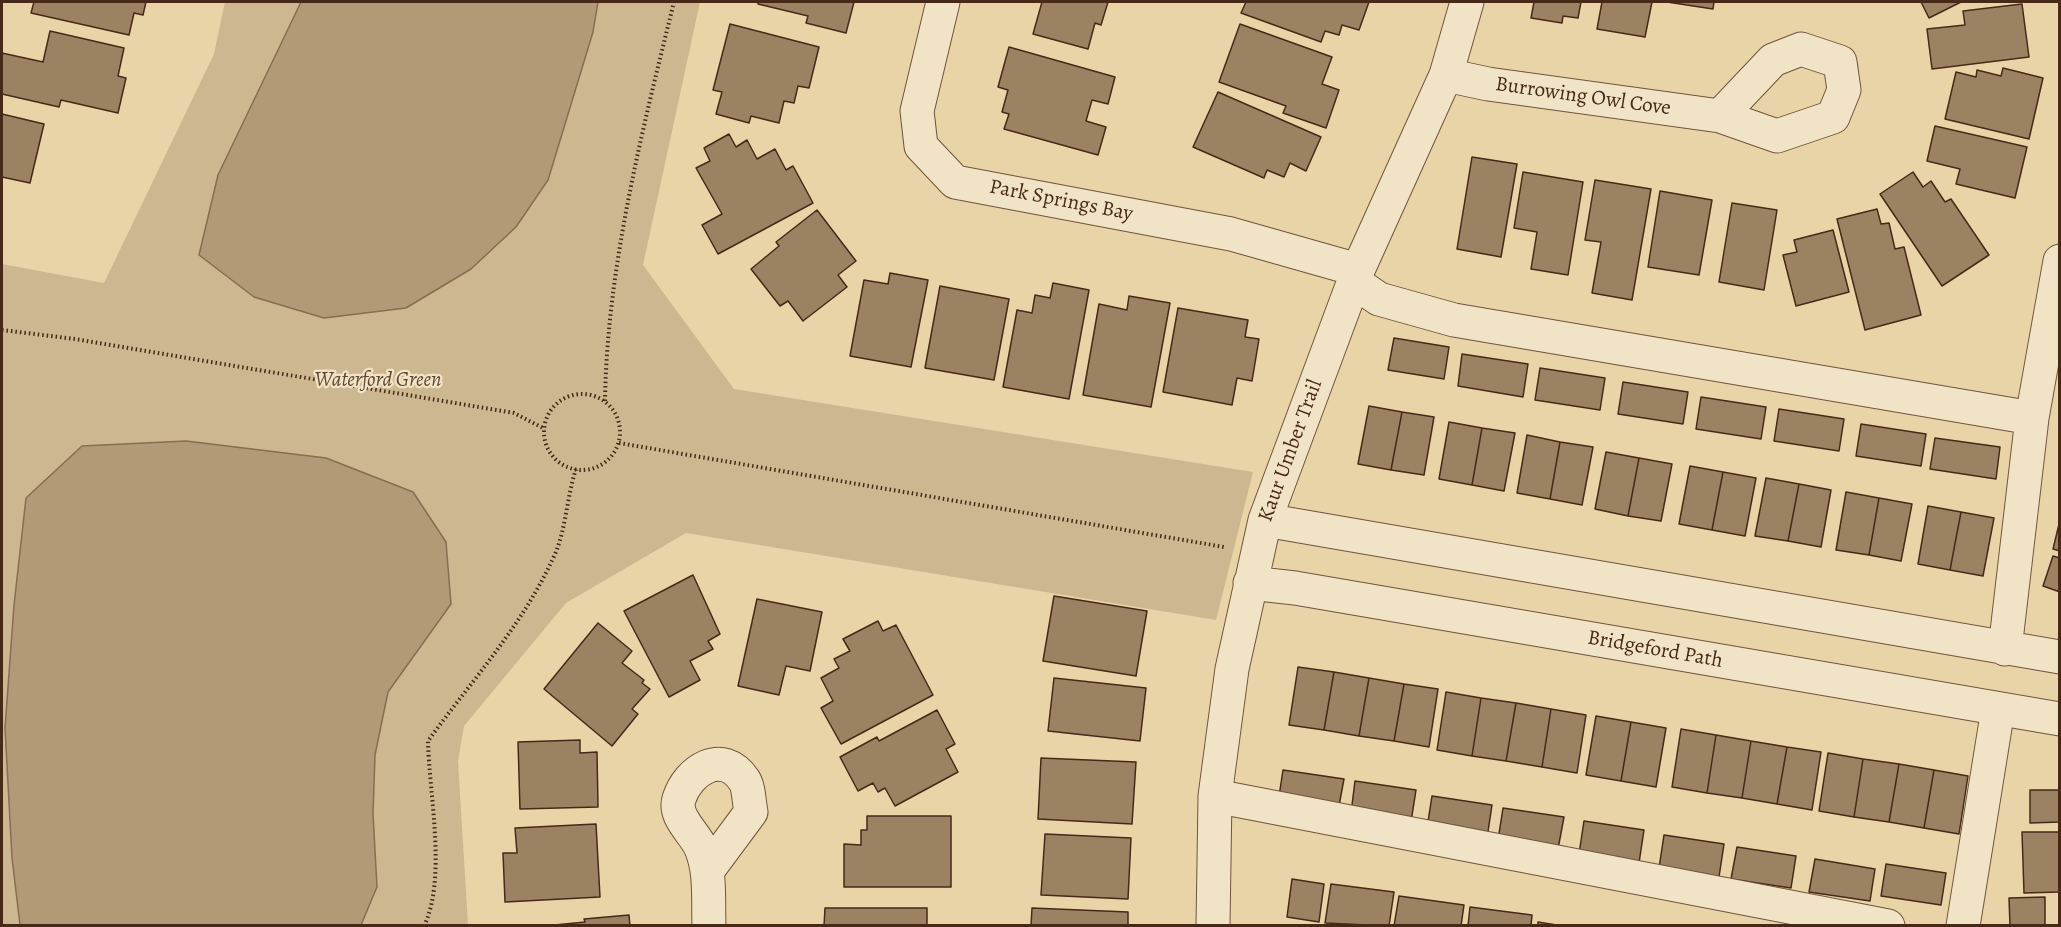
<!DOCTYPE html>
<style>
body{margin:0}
#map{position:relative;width:2061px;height:927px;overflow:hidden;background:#e9d4a8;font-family:Alegreya,serif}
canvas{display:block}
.frame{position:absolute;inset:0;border:3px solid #472918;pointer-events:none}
</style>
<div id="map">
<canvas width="2061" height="927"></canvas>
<div class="frame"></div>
</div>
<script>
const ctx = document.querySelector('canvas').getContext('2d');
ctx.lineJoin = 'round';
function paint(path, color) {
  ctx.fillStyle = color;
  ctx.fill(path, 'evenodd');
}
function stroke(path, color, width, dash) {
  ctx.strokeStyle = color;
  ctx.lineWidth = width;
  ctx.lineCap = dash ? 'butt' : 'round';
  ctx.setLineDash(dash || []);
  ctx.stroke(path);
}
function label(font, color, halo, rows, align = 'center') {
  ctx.font = font + ' Alegreya,serif';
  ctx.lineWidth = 4.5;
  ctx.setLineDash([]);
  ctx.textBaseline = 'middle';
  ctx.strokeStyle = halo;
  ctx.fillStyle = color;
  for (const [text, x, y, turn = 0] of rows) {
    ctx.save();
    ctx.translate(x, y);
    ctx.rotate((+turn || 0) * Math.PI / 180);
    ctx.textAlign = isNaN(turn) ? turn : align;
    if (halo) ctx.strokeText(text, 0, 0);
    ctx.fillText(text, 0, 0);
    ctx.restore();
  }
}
const green = new Path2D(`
 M 225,2 L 700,2 L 643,265 L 734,389 L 1253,472 L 1216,620 L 686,533 L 566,603 L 464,726 L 458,761 L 468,925 L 2,925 L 2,264 L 104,283 L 214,54 Z`);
const water = new Path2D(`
 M 301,2 L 598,2 L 593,32 L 548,180 L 516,227 L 471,269 L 406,308 L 324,318 L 254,297 L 199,255 L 218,175 Z
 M 186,441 L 326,458 L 413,492 L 446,542 L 451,604 L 388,692 L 375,755 L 373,814 L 377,887 L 361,925 L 20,925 L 12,858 L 5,728 L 14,605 L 26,498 L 82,446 Z`);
const building = new Path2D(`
 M 34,2 L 146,2 L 143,15 L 134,13 L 129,35 L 31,13 Z
 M 758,2 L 854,2 L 846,33 L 806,23 L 808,16 L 758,4 Z
 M 1042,2 L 1108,2 L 1101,25 L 1095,23 L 1088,49 L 1033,34 Z
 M 1246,2 L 1369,2 L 1359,30 L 1342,25 L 1339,35 L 1325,31 L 1321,42 L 1241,13 Z
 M 1534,2 L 1581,2 L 1578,18 L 1563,16 L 1562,23 L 1531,18 Z
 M 1602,2 L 1652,2 L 1645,37 L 1597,29 Z
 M 1667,2 L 1714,2 L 1713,9 Z
 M 1921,2 L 1961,2 L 1929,18 Z
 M 2022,4 L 2029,57 L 1932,69 L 1927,29 L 1965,25 L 1963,11 Z
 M 730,24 L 819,47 L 809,88 L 798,86 L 794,103 L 784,101 L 779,123 L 751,116 L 749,123 L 716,114 L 722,92 L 713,90 Z
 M 1240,24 L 1332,57 L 1322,84 L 1339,90 L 1326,128 L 1283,113 L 1286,106 L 1219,82 Z
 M 50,31 L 124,48 L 118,76 L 126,78 L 118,113 L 61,100 L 59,107 L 2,94 L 2,53 L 43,62 Z
 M 1009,47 L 1115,77 L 1108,104 L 1092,100 L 1086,121 L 1106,127 L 1098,155 L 1004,129 L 1009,114 L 1002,112 L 1008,90 L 998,87 Z
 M 2003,68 L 2043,78 L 2029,139 L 1945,119 L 1956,72 L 1976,77 L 1977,70 L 2001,76 Z
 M 1218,92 L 1321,137 L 1306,171 L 1290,163 L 1284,177 L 1267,170 L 1264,178 L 1193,147 Z
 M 2,114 L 44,124 L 30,183 L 2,177 Z
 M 1935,126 L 2027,147 L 2015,198 L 1956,184 L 1960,169 L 1927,161 Z
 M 729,134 L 736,147 L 747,140 L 757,159 L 775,149 L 786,170 L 793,166 L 813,203 L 718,254 L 702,225 L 722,214 L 696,168 L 710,161 L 704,148 Z
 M 1472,157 L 1517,164 L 1501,257 L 1457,249 Z
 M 1523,172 L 1583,182 L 1568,275 L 1531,269 L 1537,232 L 1514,228 Z
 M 1913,172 L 1923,187 L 1931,181 L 1945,202 L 1951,199 L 1989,255 L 1942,286 L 1880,194 Z
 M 1595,180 L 1651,189 L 1632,300 L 1592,293 L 1601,242 L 1585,240 Z
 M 1660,191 L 1712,200 L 1699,275 L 1648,267 Z
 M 1732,203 L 1777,210 L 1764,290 L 1719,282 Z
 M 1877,209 L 1881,224 L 1889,223 L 1895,249 L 1904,247 L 1921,315 L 1865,330 L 1837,219 Z
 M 817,210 L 856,261 L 838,275 L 847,287 L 803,321 L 788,301 L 780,306 L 751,269 L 779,246 L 776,242 Z
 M 1833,230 L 1849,292 L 1796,306 L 1783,255 L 1797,252 L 1794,240 Z
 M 890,273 L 928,280 L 911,367 L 850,356 L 864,280 L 888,284 Z
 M 1053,283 L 1089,290 L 1069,399 L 1003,387 L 1017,310 L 1032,313 L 1035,295 L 1050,298 Z
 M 940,286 L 1009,299 L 994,380 L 925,368 Z
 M 1129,296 L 1170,303 L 1151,407 L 1083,395 L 1099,304 L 1127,310 Z
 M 1178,308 L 1248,320 L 1245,337 L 1259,339 L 1252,381 L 1237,378 L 1232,405 L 1163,392 Z
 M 1394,338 L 1449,347 L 1444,379 L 1388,370 Z
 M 1462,354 L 1528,364 L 1523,397 L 1458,386 Z
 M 1540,368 L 1605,378 L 1600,410 L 1535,400 Z
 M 1623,382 L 1688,392 L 1683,424 L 1618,414 Z
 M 1701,397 L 1766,407 L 1761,439 L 1696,429 Z
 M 1369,406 L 1402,412 L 1391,470 L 1358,464 Z
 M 1779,409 L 1844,419 L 1839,451 L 1774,441 Z
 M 1402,412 L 1434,417 L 1424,475 L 1391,470 Z
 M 1449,422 L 1482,428 L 1472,485 L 1439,479 Z
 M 1861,424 L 1926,434 L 1921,466 L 1856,456 Z
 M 1482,428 L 1515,433 L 1504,491 L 1472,485 Z
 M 1527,435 L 1560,442 L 1550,499 L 1517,493 Z
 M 1935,438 L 2000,447 L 1996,479 L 1930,469 Z
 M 1560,442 L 1593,447 L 1582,505 L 1550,499 Z
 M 1606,452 L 1639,458 L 1628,516 L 1595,509 Z
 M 1639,458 L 1672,464 L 1661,521 L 1628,516 Z
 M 1690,466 L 1723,472 L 1712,530 L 1679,524 Z
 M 1723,472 L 1756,478 L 1745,536 L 1712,530 Z
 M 1766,478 L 1799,484 L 1788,541 L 1755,536 Z
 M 1799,484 L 1831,490 L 1821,547 L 1788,541 Z
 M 1846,492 L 1879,498 L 1869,555 L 1836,550 Z
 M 1879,498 L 1912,504 L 1901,561 L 1869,555 Z
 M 1928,506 L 1961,512 L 1950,570 L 1918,564 Z
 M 1961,512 L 1994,518 L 1983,576 L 1950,570 Z
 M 2060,520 L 2060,551 L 2053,549 Z
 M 2053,556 L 2060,558 L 2060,592 L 2043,586 Z
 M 693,575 L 720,634 L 708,641 L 713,649 L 690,661 L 700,680 L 669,697 L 624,611 Z
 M 1054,596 L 1147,611 L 1136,676 L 1043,661 Z
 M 757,599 L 822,612 L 810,671 L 786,666 L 779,695 L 738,686 Z
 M 878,621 L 883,631 L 896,625 L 933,695 L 841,744 L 821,708 L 833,701 L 821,678 L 839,668 L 834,659 L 850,651 L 843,639 Z
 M 598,623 L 632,651 L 622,663 L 644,680 L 642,683 L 650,689 L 632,709 L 638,714 L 612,746 L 544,689 Z
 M 1298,667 L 1334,672 L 1324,730 L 1289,725 Z
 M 1334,672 L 1369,678 L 1359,736 L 1324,730 Z
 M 1054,678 L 1146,688 L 1140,741 L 1048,731 Z
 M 1369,678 L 1404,684 L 1394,741 L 1359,736 Z
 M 1404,684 L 1438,689 L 1429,747 L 1394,741 Z
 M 1446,692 L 1481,698 L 1472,756 L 1437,750 Z
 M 1481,698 L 1516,703 L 1506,761 L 1472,756 Z
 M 1516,703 L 1551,709 L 1542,767 L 1506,761 Z
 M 1551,709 L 1586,715 L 1577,773 L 1542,767 Z
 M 937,710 L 955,744 L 946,749 L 958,772 L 895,806 L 885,788 L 878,792 L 873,783 L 858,791 L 840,757 L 877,737 L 879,741 Z
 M 1596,716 L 1631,722 L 1621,781 L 1586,775 Z
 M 1631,722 L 1666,728 L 1656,787 L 1621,781 Z
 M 1681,729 L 1716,735 L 1707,793 L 1672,787 Z
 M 1716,735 L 1751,741 L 1742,798 L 1707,793 Z
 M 580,740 L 580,753 L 597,752 L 598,807 L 520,809 L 518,742 Z
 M 1751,741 L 1787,747 L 1777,804 L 1742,798 Z
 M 1787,747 L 1821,752 L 1812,810 L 1777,804 Z
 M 1828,753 L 1863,759 L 1854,817 L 1819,811 Z
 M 1041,758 L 1136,762 L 1132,824 L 1038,819 Z
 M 1863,759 L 1899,764 L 1889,822 L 1854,817 Z
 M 1899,764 L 1934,770 L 1924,828 L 1889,822 Z
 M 1283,770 L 1344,779 L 1338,811 L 1278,803 Z
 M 1934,770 L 1968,776 L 1959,834 L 1924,828 Z
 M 1355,781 L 1416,790 L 1411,822 L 1351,813 Z
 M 2030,790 L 2060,790 L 2060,822 L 2030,823 Z
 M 1432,796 L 1492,805 L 1487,838 L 1427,828 Z
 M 1503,808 L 1564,817 L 1558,849 L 1498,840 Z
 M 867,816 L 951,816 L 951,887 L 844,887 L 844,844 L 861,845 L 861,830 L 867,830 Z
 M 1584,821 L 1644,830 L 1639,863 L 1579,854 Z
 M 596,824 L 600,897 L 505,902 L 503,853 L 517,853 L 515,828 Z
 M 2022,832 L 2060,832 L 2060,892 L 2024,893 Z
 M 1045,834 L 1131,838 L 1128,899 L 1041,895 Z
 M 1664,835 L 1724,844 L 1719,877 L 1659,868 Z
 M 1737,847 L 1796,856 L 1791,888 L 1731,879 Z
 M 1815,859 L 1875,869 L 1870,901 L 1809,892 Z
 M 1886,864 L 1946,873 L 1941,905 L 1881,896 Z
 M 1292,879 L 1324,884 L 1319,922 L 1287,917 Z
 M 1331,884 L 1394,892 L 1389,926 L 1325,923 Z
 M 1399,896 L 1464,905 L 1461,926 L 1394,926 Z
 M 2045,897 L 2045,926 L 2010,926 L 2009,898 Z
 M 1470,907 L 1532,915 L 1531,926 L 1468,926 Z
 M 825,908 L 927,908 L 927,926 L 824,926 Z
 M 1032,908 L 1128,912 L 1128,926 L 1031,926 Z
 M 629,915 L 630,926 L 544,926 L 585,922 L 584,919 Z
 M 1538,922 L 1563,926 L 1538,926 Z`);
const path = new Path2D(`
 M 2,330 L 75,339 L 514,413 L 545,429
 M544 432a38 38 0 1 1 76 0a38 38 0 1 1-76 0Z
 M 605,401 C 607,268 642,131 674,2
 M 619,443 L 1224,547
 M 424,926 C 447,879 429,793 428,741 C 472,680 524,624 555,554 C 566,529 567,496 576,469`);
const minor = new Path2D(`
 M 943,2 L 917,111 L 921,146 L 955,182 L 1231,234 L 1358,270
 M 1446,75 L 1488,84 L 1720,116 L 1777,136 L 1833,117 L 1844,90 L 1840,62 L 1801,49 L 1773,60 L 1720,116
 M 1354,282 L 1379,299 L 1454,320 L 2032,418
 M 1265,520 L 2060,657
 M 1250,583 L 1295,588 L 2060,719
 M 2005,649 L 2032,418 L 2060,261
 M 1215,796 L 1888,926
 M 708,870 L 751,812 C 749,803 749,787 744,780 C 723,748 688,770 679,799 C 673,817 695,833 701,848 C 711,872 708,900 709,926
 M 1213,926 L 1215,796 L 1232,669 L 1265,520 L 1358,270 L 1446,75 L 1467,2
 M 1963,926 L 1998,709`);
const streetNames = [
 ["Burrowing Owl Cove",1583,97,8],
 ["Park Springs Bay",1061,201,11],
 ["Kaur Umber Trail",1291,451,-70],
 ["Bridgeford Path",1655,650,10]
];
const parkNames = [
 ["Waterford Green",378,381]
];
paint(green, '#cdb790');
paint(water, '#b29a77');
stroke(water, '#876d51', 1.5);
paint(building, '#9b8263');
stroke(building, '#472918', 1.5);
stroke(minor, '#70543c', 35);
stroke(path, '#472918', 4, [1.5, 3]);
stroke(minor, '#f1e3c6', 33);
label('21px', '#472918', '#f1e3c6', streetNames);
label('italic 21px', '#624530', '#f1e3c6', parkNames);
</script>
